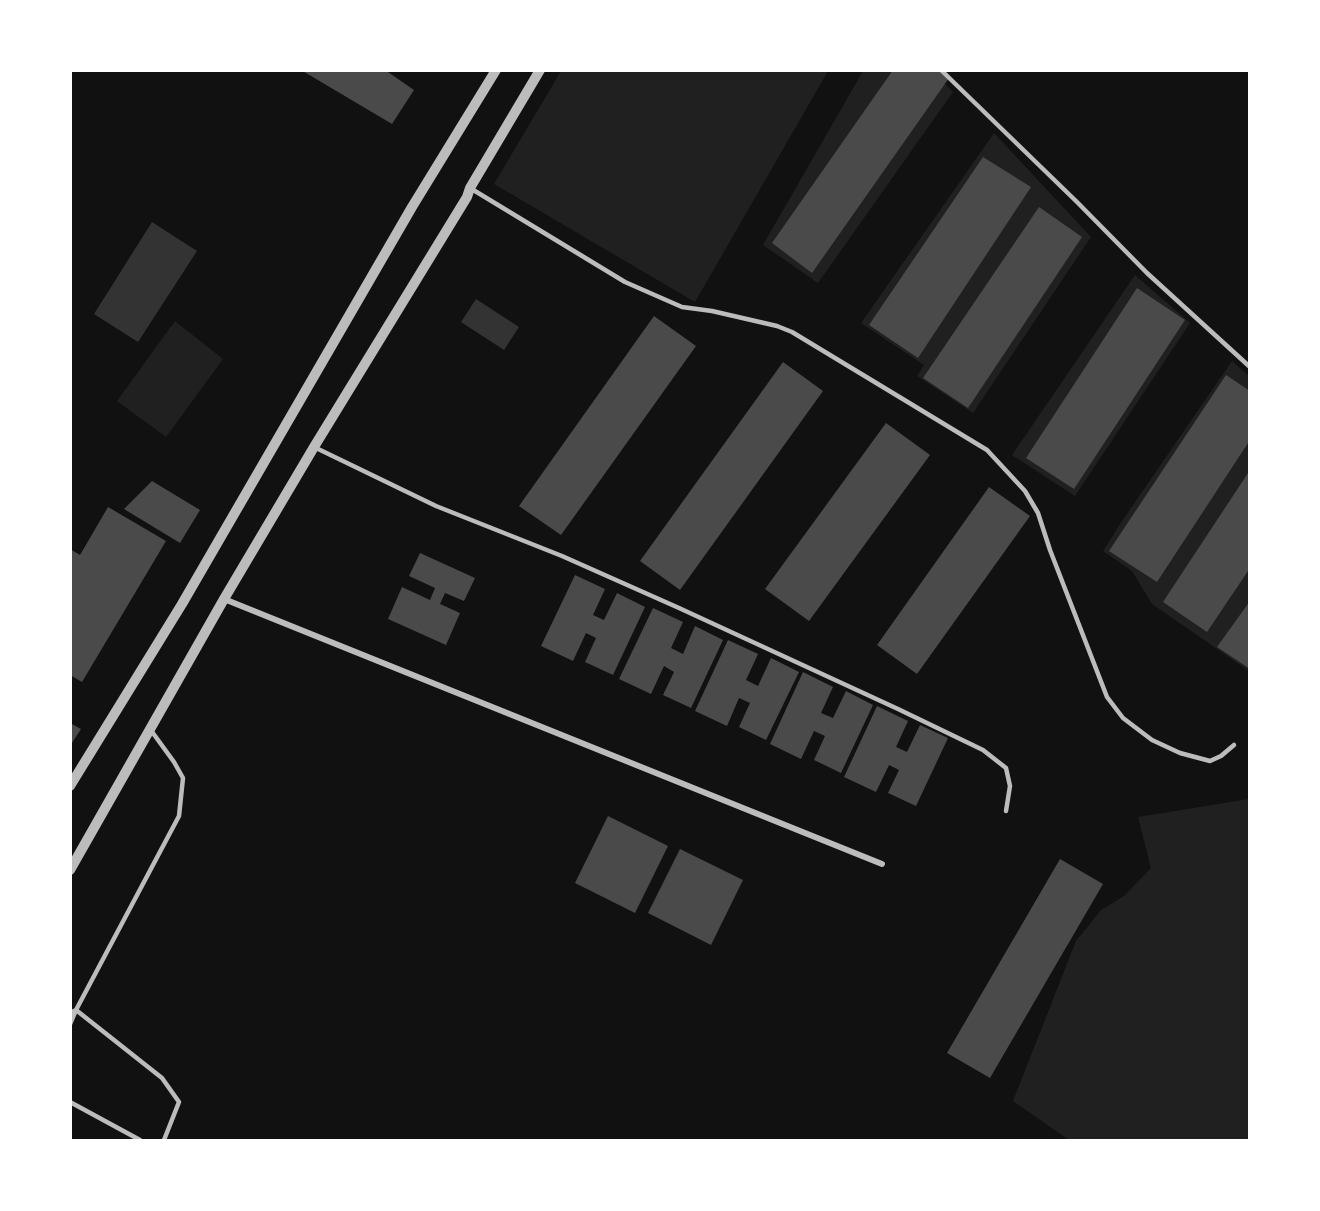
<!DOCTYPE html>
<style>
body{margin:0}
#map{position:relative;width:1320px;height:1211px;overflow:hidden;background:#111;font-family:Lora,serif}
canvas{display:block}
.frame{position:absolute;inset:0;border:72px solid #fff;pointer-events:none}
</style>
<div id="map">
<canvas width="1320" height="1211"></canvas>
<div class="frame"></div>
</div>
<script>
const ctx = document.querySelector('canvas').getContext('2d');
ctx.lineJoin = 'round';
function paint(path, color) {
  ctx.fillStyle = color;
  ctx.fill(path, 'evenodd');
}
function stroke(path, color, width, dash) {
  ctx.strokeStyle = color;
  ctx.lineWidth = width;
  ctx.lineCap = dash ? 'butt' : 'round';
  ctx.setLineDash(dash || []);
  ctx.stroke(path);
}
const green = new Path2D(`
 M 561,71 L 828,71 L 695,302 L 494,184 Z
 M 863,71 L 932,71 L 953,92 L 818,283 L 763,245 Z
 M 994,133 L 1091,237 L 973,413 L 917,376 L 924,365 L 861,323 Z
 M 1135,275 L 1190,323 L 1075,496 L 1012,455 Z
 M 175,321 L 223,359 L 166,437 L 117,401 Z
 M 1232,361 L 1249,376 L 1249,671 L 1152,604 L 1132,571 L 1103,551 L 1122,521 Z
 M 1249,799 L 1249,1140 L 1069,1140 L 1013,1101 L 1076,941 L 1101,910 L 1124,896 L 1151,868 L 1138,817 Z`);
const water = new Path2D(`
 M 152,222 L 197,251 L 138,342 L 94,314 Z
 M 476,299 L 519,327 L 504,350 L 461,322 Z`);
const building = new Path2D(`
 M 301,70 L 385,70 L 414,90 L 392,124 Z
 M 893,70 L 938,70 L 949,78 L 812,273 L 772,243 Z
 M 983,157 L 1031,187 L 918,358 L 869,325 Z
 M 1039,207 L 1082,237 L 968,408 L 923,378 Z
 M 1137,288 L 1185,320 L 1074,489 L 1026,458 Z
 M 654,316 L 696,346 L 561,535 L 519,506 Z
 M 783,362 L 823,391 L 680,590 L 640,561 Z
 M 1226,375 L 1250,391 L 1250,440 L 1157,582 L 1109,551 Z
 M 886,423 L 930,455 L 809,621 L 765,589 Z
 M 1250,470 L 1250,568 L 1207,632 L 1163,602 Z
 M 152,481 L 200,510 L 180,543 L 124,509 Z
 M 989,487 L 1030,516 L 917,674 L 877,645 Z
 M 108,507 L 166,541 L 82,682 L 70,675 L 70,549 L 80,555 Z
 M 420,553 L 475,578 L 464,601 L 445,593 L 440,604 L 460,613 L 446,645 L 388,619 L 402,587 L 430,600 L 435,588 L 409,576 Z
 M 575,575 L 605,589 L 593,615 L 604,620 L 617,593 L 645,607 L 613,675 L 585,662 L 596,638 L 586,633 L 573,661 L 541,646 Z
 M 1250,601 L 1250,669 L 1217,647 Z
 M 653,608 L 683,622 L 671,648 L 683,654 L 695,626 L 723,640 L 691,708 L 663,695 L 674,672 L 664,666 L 651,694 L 619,679 Z
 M 728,640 L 758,654 L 746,680 L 758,686 L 771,658 L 799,672 L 766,740 L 739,727 L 750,703 L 739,698 L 727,726 L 695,711 Z
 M 803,672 L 833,687 L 821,713 L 833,718 L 846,691 L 873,705 L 841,773 L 814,760 L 825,736 L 814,731 L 801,759 L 770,744 Z
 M 877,706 L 908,721 L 896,747 L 907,752 L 920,725 L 948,738 L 916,806 L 888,793 L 899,770 L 889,765 L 876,792 L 844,777 Z
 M 70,723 L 81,729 L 70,746 Z
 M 608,816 L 668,846 L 635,913 L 575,883 Z
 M 680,849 L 743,880 L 711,945 L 648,913 Z
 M 1060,859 L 1103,884 L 990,1078 L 947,1053 Z`);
const service = new Path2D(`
 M 941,70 L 1077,202 L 1147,273 L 1250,367
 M 470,188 L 625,282 L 682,307 L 712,311 L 777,326 L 792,332 L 987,450 L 1025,491 L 1038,513 L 1050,550 L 1107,697 L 1123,718 L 1152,740 L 1180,753 L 1210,761 L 1221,756 L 1234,745
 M 314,447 L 436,506 L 562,556 L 679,608 L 898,709 L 983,750 L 1006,768 L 1010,786 L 1006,811
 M 70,1013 L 76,1010 L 162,1078 L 179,1102 L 164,1140
 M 70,1024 L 76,1010 L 179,816 L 183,778 L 174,762 L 150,729
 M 70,1102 L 140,1140`);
const minor = new Path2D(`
 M 224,599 L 882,864`);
const tertiary = new Path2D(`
 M 70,786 L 182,604 L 412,207 L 496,70
 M 70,870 L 224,599 L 314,447 L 467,197 L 470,188 L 540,70`);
paint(green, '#202020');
paint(water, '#333');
paint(building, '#4a4a4a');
stroke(service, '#bcbcbc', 4.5);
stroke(minor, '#bcbcbc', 6);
stroke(tertiary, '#bcbcbc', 10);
</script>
